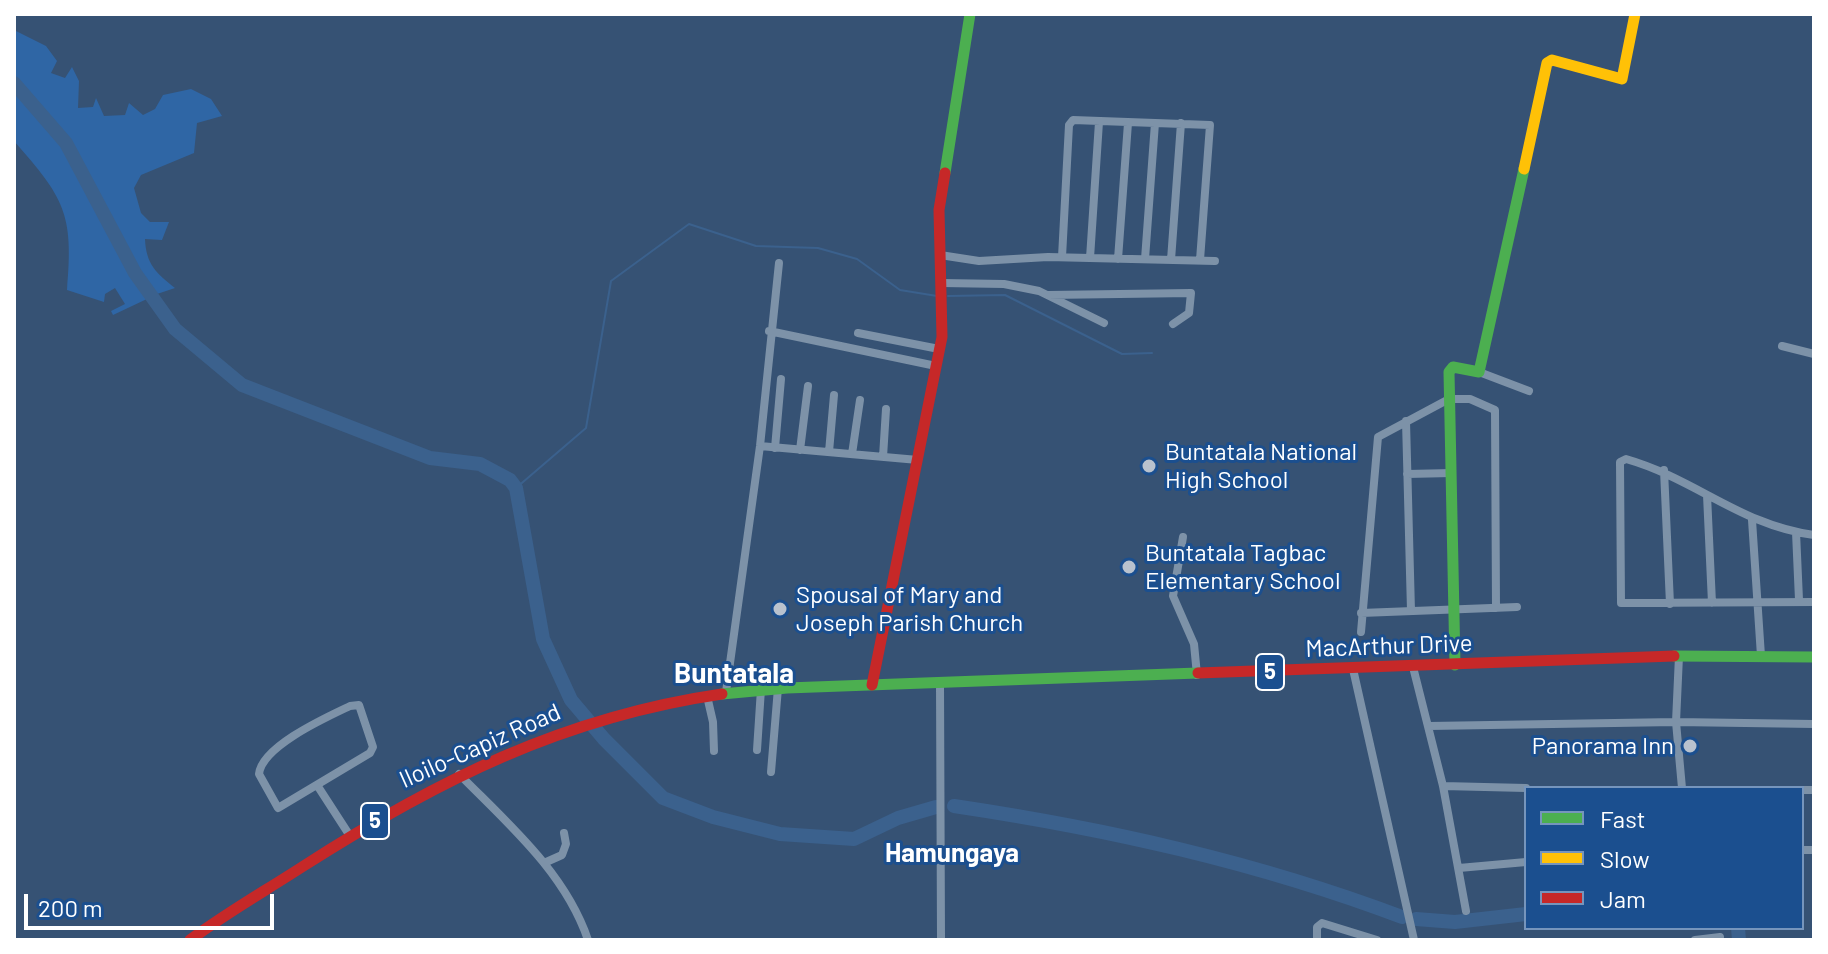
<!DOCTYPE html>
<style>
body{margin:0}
#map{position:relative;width:1828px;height:954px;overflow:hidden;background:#365274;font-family:Barlow,sans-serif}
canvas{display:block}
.frame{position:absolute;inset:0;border:16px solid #fff;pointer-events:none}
.legend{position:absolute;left:1524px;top:786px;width:280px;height:144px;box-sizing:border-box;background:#1b4f8f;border:2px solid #7695bc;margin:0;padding:10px 14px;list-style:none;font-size:24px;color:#fff}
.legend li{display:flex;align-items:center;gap:16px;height:40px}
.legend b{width:40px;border:2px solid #7695bc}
.scale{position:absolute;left:24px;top:894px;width:250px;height:36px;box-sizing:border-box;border:4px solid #fff;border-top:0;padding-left:10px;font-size:24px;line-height:28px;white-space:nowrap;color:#fff;-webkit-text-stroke:6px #1b4f8f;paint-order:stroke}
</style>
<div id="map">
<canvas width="1828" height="954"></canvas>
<div class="frame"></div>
<ul class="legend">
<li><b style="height:10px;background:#4caf50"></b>Fast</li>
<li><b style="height:10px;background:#ffc107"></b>Slow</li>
<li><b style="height:10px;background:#c62828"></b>Jam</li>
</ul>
<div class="scale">200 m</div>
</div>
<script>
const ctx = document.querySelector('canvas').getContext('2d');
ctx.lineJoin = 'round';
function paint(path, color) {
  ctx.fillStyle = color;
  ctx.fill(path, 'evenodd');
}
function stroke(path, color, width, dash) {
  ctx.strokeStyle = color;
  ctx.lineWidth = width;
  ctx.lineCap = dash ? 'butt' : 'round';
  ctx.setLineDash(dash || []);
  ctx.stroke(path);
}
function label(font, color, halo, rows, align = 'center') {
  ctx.font = font + ' Barlow,sans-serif';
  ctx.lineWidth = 6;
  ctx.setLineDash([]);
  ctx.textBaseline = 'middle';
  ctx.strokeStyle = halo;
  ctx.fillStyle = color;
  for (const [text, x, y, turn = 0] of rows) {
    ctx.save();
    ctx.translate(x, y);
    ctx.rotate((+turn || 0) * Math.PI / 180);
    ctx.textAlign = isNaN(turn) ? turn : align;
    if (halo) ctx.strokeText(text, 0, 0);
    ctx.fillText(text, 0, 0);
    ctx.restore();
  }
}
const green = new Path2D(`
 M 14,30 L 46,46 L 57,61 L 51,73 L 65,78 L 72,67 L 79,81 L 78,108 L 93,107 L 96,98 L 104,116 L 125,115 L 129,103 L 143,115 L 155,109 L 163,95 L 191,89 L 211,99 L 222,116 L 197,123 L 194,153 L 141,175 L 134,188 L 141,213 L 150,222 L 169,222 L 162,240 L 145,239 C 146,264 156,273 175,288 L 154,295 L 69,142 L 14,78 Z
 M 14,90 L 67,151 L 149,298 L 113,315 L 111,311 L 125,304 L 115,288 L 105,294 L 104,302 L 67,290 C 74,213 64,198 14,141 Z`);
const stream = new Path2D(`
 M 948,296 L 1005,295 L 1122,354 L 1152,353
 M 516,488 L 586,428 L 611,281 L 689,224 L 756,246 L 818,248 L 857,259 L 900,290 L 937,296`);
const river = new Path2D(`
 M 14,83 L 66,143 L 135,273 L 175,329 L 242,385 L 430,458 L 480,464 L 510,480 L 516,488 L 543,639 L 571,700 L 604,739 L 663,798 L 713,817 L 780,834 L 854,839 L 898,818 L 936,807
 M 954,806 C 1108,829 1256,862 1402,917
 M 1416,919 L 1455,922 L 1526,914
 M 1738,928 L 1739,940`);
const street = new Path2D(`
 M 940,255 L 979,261 L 1048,257 L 1215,261
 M 1062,257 L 1069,125 L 1073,120 L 1210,125 L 1200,260
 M 1090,258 L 1099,122
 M 1118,259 L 1128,123
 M 1145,259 L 1155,123
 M 1171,260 L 1181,123
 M 942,283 L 1004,284 L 1039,291 L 1104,323
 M 1048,295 L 1191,293 L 1189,313 L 1173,324
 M 769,331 L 936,366
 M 858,333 L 939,349
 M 1782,346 L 1814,354
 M 1479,372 L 1529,391
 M 1406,421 L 1411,611
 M 760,446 L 918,460
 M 775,448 L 781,379
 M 800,450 L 808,386
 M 829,452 L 834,395
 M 852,454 L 860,400
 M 883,457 L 886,409
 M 1664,470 L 1670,604
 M 1407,474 L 1452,473
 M 1707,495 L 1712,603
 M 1752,520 L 1761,656
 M 1796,532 L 1799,600
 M 1814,535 C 1740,525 1696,479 1626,459 L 1620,462 L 1621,603 L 1814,602
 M 1183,537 L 1173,596 L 1194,644 L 1197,675
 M 1361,613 L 1517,607
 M 1361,632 L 1378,437 L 1449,399 L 1470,399 L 1495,410 L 1496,608
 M 1679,656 L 1676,722 L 1682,788
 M 1413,667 L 1443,786 L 1466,911
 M 1353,669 L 1414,940
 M 940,684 L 941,940
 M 726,692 L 760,446 L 779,263
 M 707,696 L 713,722 L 714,751
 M 359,705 L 373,747 L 370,753 L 278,808 L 259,774 C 262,746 327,717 350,706 Z
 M 1429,726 L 1676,722 L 1814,724
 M 757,750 L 761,689
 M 771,772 L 778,688
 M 459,774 C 507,823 565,872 588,940
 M 317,785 L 350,836
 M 1443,786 L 1526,788
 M 1802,790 L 1814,790
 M 1802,850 L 1814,850
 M 544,863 L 562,855 L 566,844 L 564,833
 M 1459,868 L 1526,862
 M 1317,940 L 1317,927 L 1322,923 L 1377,940
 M 1695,940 L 1720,937`);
const fast = new Path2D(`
 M 945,173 L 970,14
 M 1674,656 L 1814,657
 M 1455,665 L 1449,372 L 1453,367 L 1479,372 L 1524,169
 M 722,694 L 787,688 L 1198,673`);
const slow = new Path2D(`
 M 1524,169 L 1547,63 L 1552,60 L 1622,79 L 1635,14`);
const jam = new Path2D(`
 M 1198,673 L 1674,656
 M 872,685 L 942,337 L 939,210 L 945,173
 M 190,940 C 226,913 265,891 302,867 C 436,781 563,717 722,694`);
const markers = [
 [1149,466,8,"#b9c2ce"],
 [1129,567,8,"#b9c2ce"],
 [780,609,8,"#b9c2ce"],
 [1690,746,8,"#b9c2ce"]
];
const shields = [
 [1270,672,28],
 [375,821,28]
];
const shieldNames = [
 ["5",1270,672],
 ["5",375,821]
];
const poiNames = [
 ["Buntatala National",1165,452],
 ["High School",1165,480],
 ["Buntatala Tagbac",1145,553],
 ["Elementary School",1145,581],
 ["Spousal of Mary and",796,595],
 ["Joseph Parish Church",796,623],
 ["Panorama Inn",1674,746,"right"]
];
const streetNames = [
 ["MacArthur Drive",1389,646,-2],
 ["Iloilo-Capiz Road",480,746,-24]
];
const neighbourhoodNames = [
 ["Hamungaya",952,853]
];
const quarterNames = [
 ["Buntatala",734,674]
];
paint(green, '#2f66a5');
stroke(stream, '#3b618d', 2);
stroke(river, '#3b618d', 14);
stroke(street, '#7d92a8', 8);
stroke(fast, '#4caf50', 11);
stroke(slow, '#ffc107', 11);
stroke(jam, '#c62828', 11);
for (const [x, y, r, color] of markers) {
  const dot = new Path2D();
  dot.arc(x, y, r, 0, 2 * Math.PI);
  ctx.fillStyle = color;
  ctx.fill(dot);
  stroke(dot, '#1b4f8f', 3);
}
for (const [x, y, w] of shields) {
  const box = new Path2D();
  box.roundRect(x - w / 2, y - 18, w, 36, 6);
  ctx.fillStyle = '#1b4f8f';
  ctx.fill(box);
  stroke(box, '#fff', 2);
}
label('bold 22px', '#fff', null, shieldNames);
label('24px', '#fff', '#1b4f8f', poiNames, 'left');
label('24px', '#fff', '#1b4f8f', streetNames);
label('bold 26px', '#fff', '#1b4f8f', neighbourhoodNames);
label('bold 28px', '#fff', '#1b4f8f', quarterNames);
</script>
